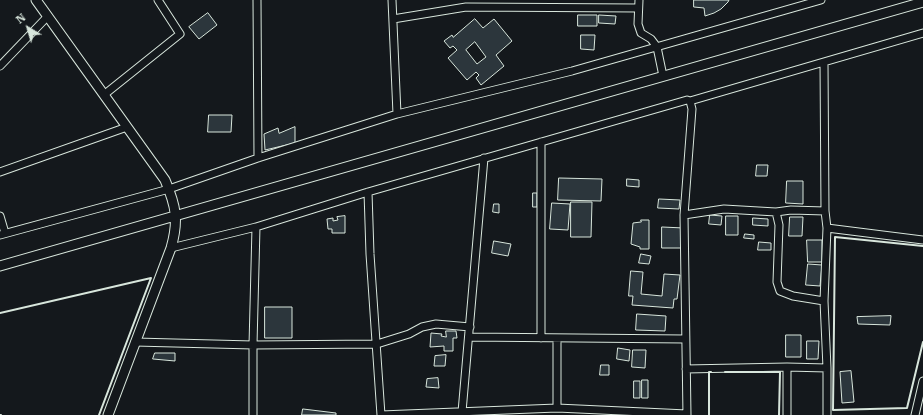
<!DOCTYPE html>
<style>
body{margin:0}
#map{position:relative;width:923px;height:415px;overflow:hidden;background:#14181c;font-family:"IBM Plex Serif",serif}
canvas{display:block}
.north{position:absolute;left:8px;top:8px;width:40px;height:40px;-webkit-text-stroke:3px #14181c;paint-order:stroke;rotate:322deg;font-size:11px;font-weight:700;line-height:16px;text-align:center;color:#d8e6dc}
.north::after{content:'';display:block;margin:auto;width:14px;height:18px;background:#d8e6dc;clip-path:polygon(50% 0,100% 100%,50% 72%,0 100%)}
</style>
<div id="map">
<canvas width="923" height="415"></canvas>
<div class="north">N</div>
</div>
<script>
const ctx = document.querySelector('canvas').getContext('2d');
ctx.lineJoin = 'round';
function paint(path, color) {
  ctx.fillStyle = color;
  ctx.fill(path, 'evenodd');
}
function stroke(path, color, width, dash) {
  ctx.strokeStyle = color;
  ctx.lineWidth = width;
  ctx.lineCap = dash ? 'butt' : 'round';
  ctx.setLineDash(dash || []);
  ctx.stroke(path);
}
const building = new Path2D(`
 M 694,0 L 729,0 L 728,2 L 721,9 L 714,13 L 705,16 L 704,8 L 694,7 Z
 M 208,13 L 217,25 L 199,39 L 189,27 Z
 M 578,15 L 597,15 L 597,26 L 578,26 Z
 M 599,15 L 616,16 L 615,24 L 599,23 Z
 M 475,19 L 483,28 L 494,19 L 512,41 L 496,55 L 504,66 L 481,85 L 476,78 L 479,75 L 476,72 L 467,80 L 448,58 L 457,50 L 453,46 L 450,48 L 444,41 L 452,35 L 453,37 ZM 475,42 L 486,57 L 477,64 L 466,50 Z
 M 581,35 L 595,35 L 594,50 L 581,49 Z
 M 209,115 L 232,115 L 231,132 L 208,132 Z
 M 295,127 L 295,143 L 265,150 L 264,134 L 278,128 L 279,133 Z
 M 757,165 L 768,165 L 767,176 L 756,176 Z
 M 559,178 L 602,179 L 601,201 L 558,200 Z
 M 627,179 L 639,180 L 639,187 L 627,186 Z
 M 787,181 L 803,181 L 803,204 L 786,203 Z
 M 533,193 L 537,193 L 537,207 L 533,207 Z
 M 659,199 L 680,200 L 679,209 L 658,208 Z
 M 571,202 L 592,202 L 591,237 L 571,237 Z
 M 552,203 L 570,204 L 568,230 L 550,229 Z
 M 494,204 L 499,204 L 499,213 L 493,212 Z
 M 710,215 L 722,216 L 721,225 L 709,224 Z
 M 345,216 L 345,233 L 332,233 L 332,229 L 328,229 L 327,219 L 333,218 L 333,221 L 338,220 L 337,217 Z
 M 726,216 L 738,216 L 738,235 L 726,235 Z
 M 790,217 L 803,217 L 802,236 L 789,236 Z
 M 753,218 L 768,219 L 768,226 L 753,225 Z
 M 641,220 L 649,220 L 649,249 L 640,249 L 640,247 L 631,244 L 633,223 L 641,222 Z
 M 662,227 L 684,228 L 683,248 L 662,248 Z
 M 745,234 L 754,235 L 754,239 L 744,238 Z
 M 807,240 L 822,240 L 822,262 L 808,262 Z
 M 494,241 L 511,244 L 508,256 L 492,253 Z
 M 759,242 L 771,243 L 771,250 L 758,250 Z
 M 641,254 L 651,256 L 649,264 L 639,263 Z
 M 808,264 L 822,265 L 820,286 L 806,285 Z
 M 631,271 L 643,272 L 641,294 L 662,296 L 664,274 L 680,275 L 677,299 L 674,299 L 673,308 L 632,305 L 633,296 L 629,296 Z
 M 265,307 L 292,307 L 292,338 L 265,338 Z
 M 637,314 L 666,316 L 665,331 L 636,330 Z
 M 891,316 L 890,325 L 858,324 L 857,317 Z
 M 446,331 L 456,331 L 457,338 L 453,338 L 453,351 L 444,351 L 444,346 L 430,347 L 431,333 L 442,334 L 441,336 L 446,337 Z
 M 786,335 L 801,335 L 801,357 L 786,357 Z
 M 807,341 L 819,341 L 818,359 L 807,359 Z
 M 618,348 L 630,350 L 629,361 L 617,359 Z
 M 633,350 L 646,350 L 645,368 L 632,367 Z
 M 155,353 L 175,353 L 175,361 L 153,359 Z
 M 446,355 L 445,366 L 434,366 L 435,356 Z
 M 601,365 L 609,365 L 609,375 L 600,375 Z
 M 851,371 L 854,402 L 842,403 L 840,372 Z
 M 438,378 L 439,388 L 426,387 L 427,379 Z
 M 642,380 L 648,380 L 648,398 L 642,398 Z
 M 634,381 L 640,381 L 640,398 L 634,398 Z
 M 303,409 L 336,413 L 336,415 L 302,415 Z`);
const minor = new Path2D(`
 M 257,0 L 258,158
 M 392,0 L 397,114
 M 639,0 L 638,24 L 641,33 L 651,39 L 657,47 L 663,76
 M 393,19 L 466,7 L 638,8
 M 824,62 L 825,211
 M 0,66 L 48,16
 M 105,94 L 180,34 L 158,0
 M 0,172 L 127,127
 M 368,192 L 370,254 L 381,415
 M 776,212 L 791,210 L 825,211 L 827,228 L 824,301 L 827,368 L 827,415
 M 684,215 L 724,209 L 776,212 L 779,225 L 777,282 L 780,291 L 793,296 L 824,301
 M 0,216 L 5,233
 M 827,228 L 923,240
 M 0,235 L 169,189 L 258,158 L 397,114 L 572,71 L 821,0
 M 171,248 L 256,227 L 368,192 L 687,100 L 690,101 L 923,33
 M 469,337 L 685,339
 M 541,338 L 541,142
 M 557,339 L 557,408
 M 135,342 L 253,345 L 256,227
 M 686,369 L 787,367 L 827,368
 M 462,412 L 484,158
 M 253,415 L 253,345 L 377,344 L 409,334 L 422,327 L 436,324 L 470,327
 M 381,415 L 557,408 L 687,414
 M 687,415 L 684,215 L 692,109 L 690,101
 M 787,415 L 787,367
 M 915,415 L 923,381`);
const tertiary = new Path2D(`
 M 36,0 L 165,180 C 176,206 179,220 171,248 L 108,415
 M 0,266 L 923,2`);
const wall = new Path2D(`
 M 923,246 L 835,237 L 833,410 L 907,408 L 923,342
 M 0,313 L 151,278 L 99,415
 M 725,372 L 780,372 L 779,415
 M 0,415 L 1,415
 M 709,415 L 709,372 L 711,372`);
paint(building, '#2c363c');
stroke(building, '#d8e6dc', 1);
stroke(minor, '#d8e6dc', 9);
stroke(tertiary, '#d8e6dc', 11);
stroke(minor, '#14181c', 7);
stroke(tertiary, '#14181c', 9);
stroke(wall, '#d8e6dc', 2);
</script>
